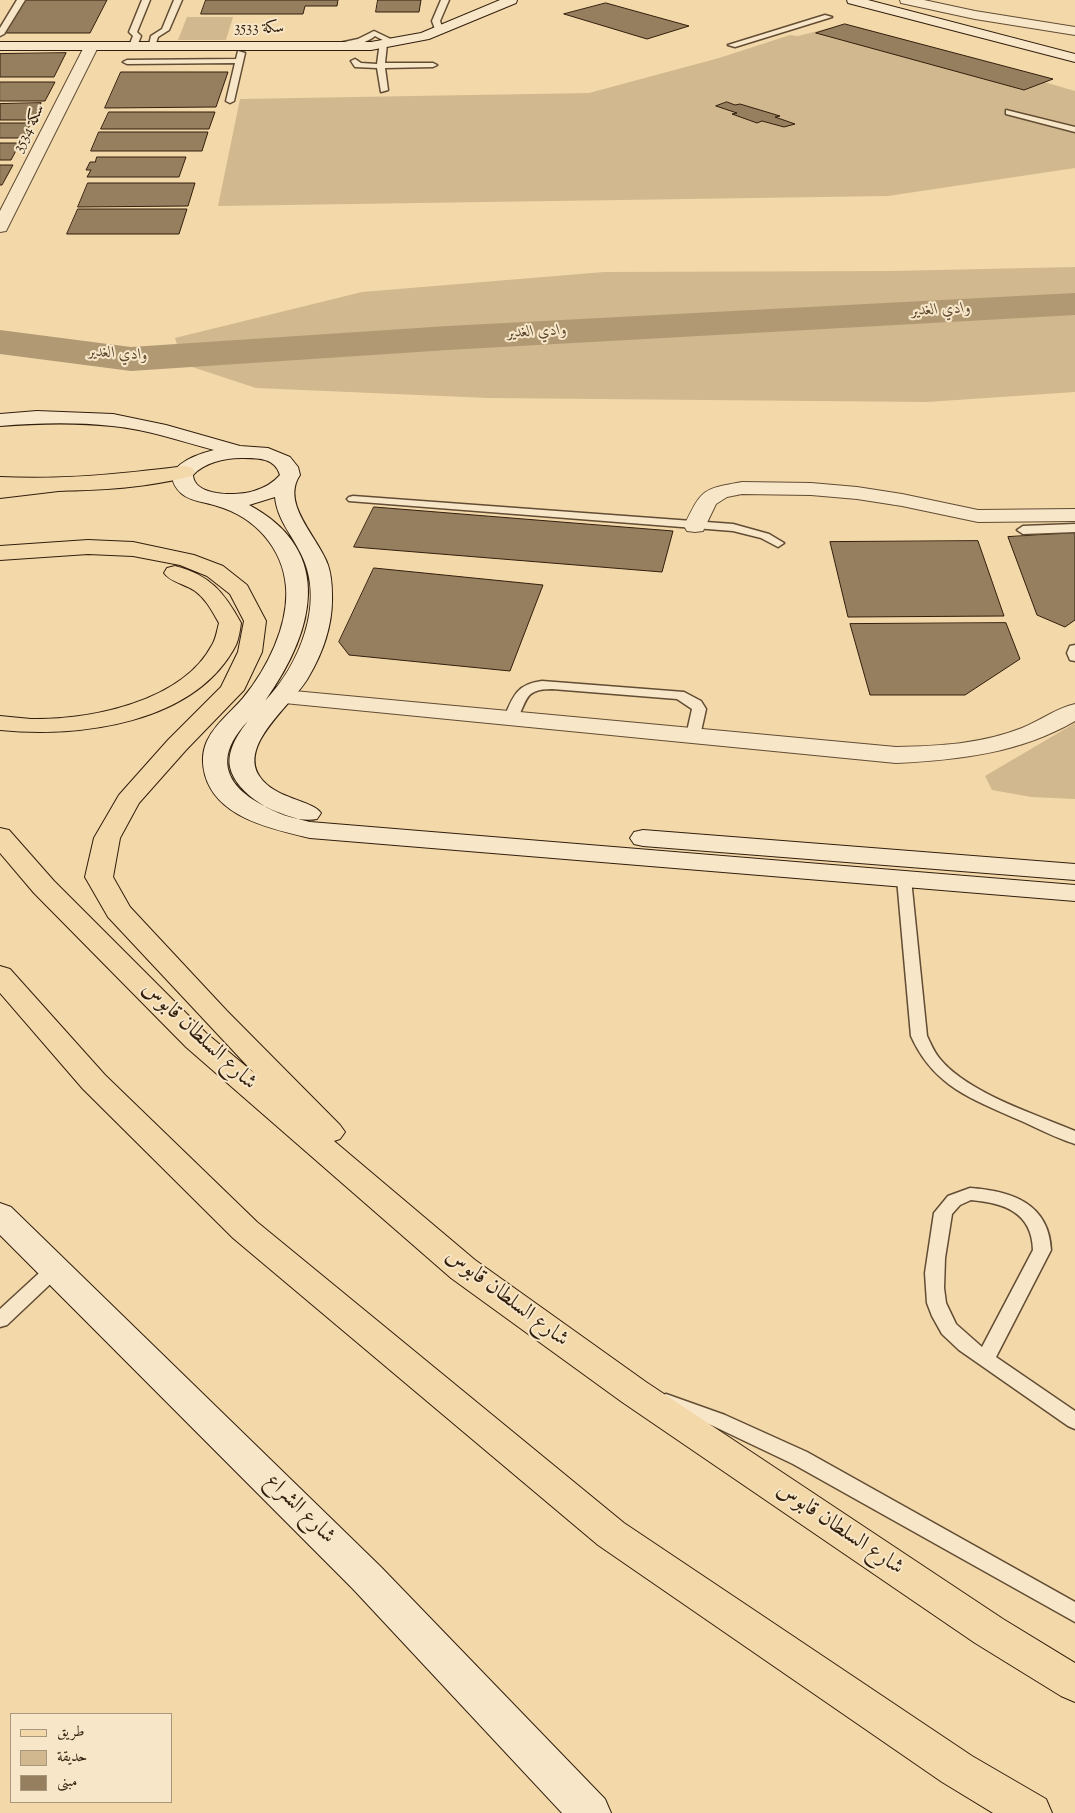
<!DOCTYPE html>
<meta charset="utf-8">
<style>
body{margin:0}
#map{position:relative;width:1075px;height:1813px;overflow:hidden;background:#f3d8a9;font-family:"Sorts Mill Goudy",Amiri,serif}
canvas{display:block}
.legend{position:absolute;left:10px;top:1713px;width:162px;height:90px;box-sizing:border-box;background:#f7e6c7;border:1px solid #a8967d;margin:0;padding:6px 9px;list-style:none;font-size:15px;color:#321e0d}
.legend li{display:flex;align-items:center;gap:10px;height:25px}
.legend b{width:25px;border:1px solid #a8967d}
</style>
<div id="map">
<canvas width="1075" height="1813"></canvas>
<ul class="legend">
<li><b style="height:6px;background:#f3d8a9"></b>طريق</li>
<li><b style="height:14px;background:#d2b88e"></b>حديقة</li>
<li><b style="height:14px;background:#967f5e"></b>مبنى</li>
</ul>
</div>
<script>
const ctx = document.querySelector('canvas').getContext('2d');
ctx.lineJoin = 'round';
function paint(path, color) {
  ctx.fillStyle = color;
  ctx.fill(path, 'evenodd');
}
function stroke(path, color, width, dash) {
  ctx.strokeStyle = color;
  ctx.lineWidth = width;
  ctx.lineCap = dash ? 'butt' : 'round';
  ctx.setLineDash(dash || []);
  ctx.stroke(path);
}
function label(font, color, halo, rows, align = 'center') {
  ctx.font = font + ' "Sorts Mill Goudy",Amiri,serif';
  ctx.lineWidth = 4;
  ctx.setLineDash([]);
  ctx.textBaseline = 'middle';
  ctx.strokeStyle = halo;
  ctx.fillStyle = color;
  for (const [text, x, y, turn = 0] of rows) {
    ctx.save();
    ctx.translate(x, y);
    ctx.rotate((+turn || 0) * Math.PI / 180);
    ctx.textAlign = isNaN(turn) ? turn : align;
    if (halo) ctx.strokeText(text, 0, 0);
    ctx.fillText(text, 0, 0);
    ctx.restore();
  }
}
const green = new Path2D(`
 M 187,17 L 233,17 L 226,40 L 178,40 Z
 M 845,24 L 1075,91 L 1075,168 L 888,196 L 218,206 L 240,99 L 589,93 L 719,58 L 790,35 L 798,36 Z
 M 1075,267 L 1075,392 L 927,402 L 488,398 L 256,388 L 183,364 L 175,338 L 362,292 L 604,272 L 892,271 Z
 M 1075,723 L 1075,799 L 1031,797 L 992,790 L 985,776 Z`);
const river = new Path2D(`
 M 1075,293 L 1075,315 L 448,350 L 131,371 L 0,354 L 0,330 L 131,347 L 448,326 Z`);
const building = new Path2D(`
 M 25,0 L 107,0 L 90,33 L 5,33 Z
 M 206,0 L 338,0 L 337,6 L 305,6 L 303,14 L 201,14 Z
 M 378,0 L 421,0 L 419,12 L 376,12 Z
 M 606,3 L 689,26 L 647,39 L 564,14 Z
 M 845,24 L 1053,79 L 1024,90 L 816,33 Z
 M 66,53 L 54,77 L 0,77 L 0,54 Z
 M 121,72 L 228,72 L 216,107 L 105,108 Z
 M 0,82 L 55,82 L 45,101 L 0,101 Z
 M 727,102 L 735,105 L 740,104 L 780,116 L 775,117 L 795,124 L 784,127 L 762,121 L 757,123 L 732,114 L 737,113 L 716,106 Z
 M 41,103 L 33,120 L 0,120 L 0,104 Z
 M 109,112 L 215,112 L 209,129 L 101,129 Z
 M 0,123 L 31,123 L 23,138 L 0,138 Z
 M 99,132 L 208,132 L 202,151 L 91,151 Z
 M 0,143 L 20,143 L 11,160 L 0,160 Z
 M 97,157 L 186,157 L 179,177 L 87,177 L 91,170 L 86,170 L 90,162 L 95,162 Z
 M 0,165 L 13,165 L 2,185 L 0,185 Z
 M 88,183 L 195,183 L 188,206 L 78,207 Z
 M 78,209 L 187,209 L 179,234 L 67,234 Z
 M 374,507 L 673,531 L 662,572 L 354,547 Z
 M 1075,533 L 1075,620 L 1065,627 L 1037,615 L 1008,537 Z
 M 978,541 L 1004,616 L 848,617 L 830,542 Z
 M 374,568 L 543,585 L 510,671 L 349,655 L 339,642 Z
 M 1006,623 L 1020,659 L 965,695 L 870,695 L 850,624 Z`);
const lane = new Path2D(`
 M 17,0 L 25,0 L 4,34 L 0,36 L 0,28 Z
 M 142,0 L 150,0 L 137,32 L 141,36 L 137,46 L 133,48 L 129,46 L 133,36 L 129,32 Z
 M 174,0 L 182,0 L 169,30 L 158,37 L 154,49 L 148,49 L 151,36 L 162,29 Z
 M 441,0 L 449,0 L 440,21 L 443,29 L 439,31 L 435,29 L 432,21 Z
 M 825,15 L 832,17 L 735,47 L 728,45 Z
 M 374,31 L 399,43 L 392,45 L 375,36 C 365,44 341,52 330,45 L 358,39 Z
 M 380,42 L 387,44 L 385,63 L 433,63 L 437,65 L 433,67 L 385,68 L 388,90 L 381,92 L 377,68 L 355,67 L 351,61 L 355,59 L 361,63 L 377,64 Z
 M 238,51 L 245,53 L 234,101 L 230,103 L 226,101 L 235,63 L 127,64 L 123,62 L 127,60 L 236,59 Z
 M 1006,110 L 1075,127 L 1075,132 L 1006,114 Z
 M 353,496 L 733,524 L 769,534 L 784,543 L 778,547 L 761,538 L 733,531 L 349,501 L 347,499 L 349,497 Z
 M 1075,524 L 1075,532 L 1023,534 L 1017,530 L 1023,526 Z
 M 1075,645 L 1075,661 L 1070,660 L 1067,653 L 1070,646 Z
 M 542,681 L 684,692 L 701,701 L 706,709 L 700,736 L 693,740 L 686,736 L 692,709 L 677,699 L 552,689 C 523,689 528,701 516,721 L 506,721 L 504,718 C 513,696 517,684 542,681 Z
 M 904,875 L 909,876 L 911,879 L 927,1036 C 931,1044 934,1052 940,1059 C 968,1093 1035,1114 1075,1131 L 1075,1144 C 1056,1138 1037,1128 1019,1120 C 972,1099 933,1086 911,1036 L 897,879 L 899,876 Z
 M 970,1188 C 1011,1191 1049,1203 1051,1250 L 996,1357 L 1075,1411 L 1075,1429 L 1068,1426 L 959,1350 L 942,1334 L 932,1316 L 927,1303 L 925,1273 L 934,1213 L 948,1196 ZM 971,1200 C 1004,1203 1032,1212 1033,1250 L 982,1347 L 956,1324 L 946,1303 L 944,1288 L 945,1258 L 952,1214 L 960,1205 Z
 M 56,1261 L 62,1263 L 65,1268 L 62,1273 L 7,1325 L 0,1327 L 0,1309 L 50,1263 Z
 M 666,1394 L 725,1415 L 807,1452 L 1075,1602 L 1075,1622 L 793,1464 L 711,1425 L 659,1407 L 656,1402 L 659,1397 Z`);
const street = new Path2D(`
 M 900,0 L 924,0 L 975,11 L 1075,27 L 1075,35 L 975,19 L 901,3 Z
 M 91,43 L 98,47 L 6,231 L 0,232 L 0,211 L 84,47 Z
 M 742,482 L 811,483 L 857,487 L 902,494 L 978,510 L 1075,509 L 1075,521 L 978,522 L 902,506 L 857,499 L 811,495 L 742,494 L 727,497 L 716,504 L 703,531 L 695,532 L 687,531 L 684,526 C 702,489 702,489 742,482 Z
 M 283,690 L 896,747 C 939,746 982,744 1022,728 C 1040,721 1056,708 1075,704 L 1075,721 C 1020,753 959,760 896,763 L 274,702 L 271,697 L 274,692 Z`);
const secondary = new Path2D(`
 M 500,0 L 517,0 L 516,3 L 429,39 L 371,50 L 0,50 L 0,42 L 371,42 L 421,33 Z
 M 847,0 L 868,0 L 1075,54 L 1075,62 L 848,3 Z
 M 37,411 L 113,414 L 166,425 L 240,446 L 268,448 L 290,457 L 298,467 L 300,475 C 280,504 319,538 328,565 C 331,574 332,585 332,595 C 333,624 323,653 308,678 C 293,704 237,745 260,777 C 275,799 312,800 321,813 L 317,819 C 289,825 236,797 230,767 C 227,750 238,734 248,721 C 193,778 259,810 310,822 L 1075,885 L 1075,901 L 310,838 C 272,829 217,818 205,775 C 202,764 202,752 207,741 C 215,724 231,712 243,698 C 267,669 289,625 286,587 C 283,548 255,517 217,506 C 206,502 192,502 182,494 C 155,469 194,455 214,450 C 180,441 146,429 112,426 C 75,422 37,423 0,426 L 0,414 ZM 241,458 C 256,458 275,457 280,475 C 273,483 264,488 254,491 C 238,496 194,497 193,475 C 204,463 224,458 241,458 ZM 275,497 C 277,520 293,536 302,556 C 325,604 299,665 265,701 C 313,633 337,552 249,505 Z
 M 643,830 L 1075,864 L 1075,880 L 643,846 L 634,844 L 630,838 L 634,832 Z
 M 0,1203 L 11,1207 L 381,1567 L 605,1799 L 611,1813 L 562,1813 L 353,1589 L 0,1235 Z`);
const primary = new Path2D(`
 M 60,480 L 67,482 L 70,486 L 67,490 L 0,498 L 0,486 Z`);
const highway = new Path2D(`
 M 185,466 L 192,468 L 195,472 L 192,476 C 135,491 59,493 0,489 L 0,477 C 62,480 123,474 185,466 Z
 M 88,540 L 133,542 L 194,555 L 223,566 L 247,585 L 266,621 L 262,652 L 244,690 L 186,750 L 139,803 L 120,838 L 113,877 L 130,907 L 227,1011 L 340,1125 L 345,1132 L 340,1139 L 334,1141 L 475,1260 L 646,1382 L 1003,1619 L 1075,1663 L 1075,1702 L 1061,1696 L 975,1643 L 622,1402 L 451,1278 L 186,1047 L 34,893 L 0,853 L 0,828 L 9,830 L 54,881 L 206,1033 L 254,1073 L 108,917 L 85,877 L 94,838 L 119,795 L 168,740 L 221,687 L 238,652 L 244,621 L 230,594 L 207,576 L 180,565 L 133,556 L 88,554 L 0,560 L 0,546 Z
 M 175,566 C 210,575 224,592 241,623 C 240,630 239,638 236,645 C 195,724 79,738 0,730 L 0,716 C 10,717 20,718 31,719 C 90,720 182,702 212,645 C 216,639 217,630 219,623 C 212,611 206,599 195,591 C 185,584 170,582 164,573 L 167,568 Z
 M 0,966 L 10,969 L 105,1075 L 257,1222 L 624,1523 L 972,1756 L 1046,1799 L 1052,1813 L 993,1813 L 942,1782 L 598,1545 L 233,1238 L 83,1089 L 0,993 Z`);
const farStreetnames = [
 ["سكة 3533",259,29],
 ["سكة 3534",30,129,-63]
];
const farWaternames = [
 ["وادي الغدير",941,311,-3],
 ["وادي الغدير",537,333,-3],
 ["وادي الغدير",118,355,4]
];
const nearStreetnames = [
 ["شارع السلطان قابوس",198,1037,43],
 ["شارع السلطان قابوس",506,1299,37],
 ["شارع الشراع",299,1510,45],
 ["شارع السلطان قابوس",839,1530,34]
];
paint(green, '#d2b88e');
paint(river, '#b19974');
paint(building, '#967f5e');
stroke(building, '#321e0d', 1);
stroke(lane, '#624c34', 3);
stroke(street, '#624c34', 2);
stroke(secondary, '#321e0d', 2);
stroke(primary, '#321e0d', 2);
stroke(highway, '#321e0d', 2);
paint(lane, '#f7e6c7');
paint(street, '#f7e6c7');
paint(secondary, '#f7e6c7');
paint(primary, '#f3d8a9');
paint(highway, '#f3d8a9');
label('16px', '#321e0d', '#f7e6c7', farStreetnames);
label('italic 16px', '#5e4931', '#f7e6c7', farWaternames);
label('22px', '#321e0d', '#f7e6c7', nearStreetnames);
</script>
